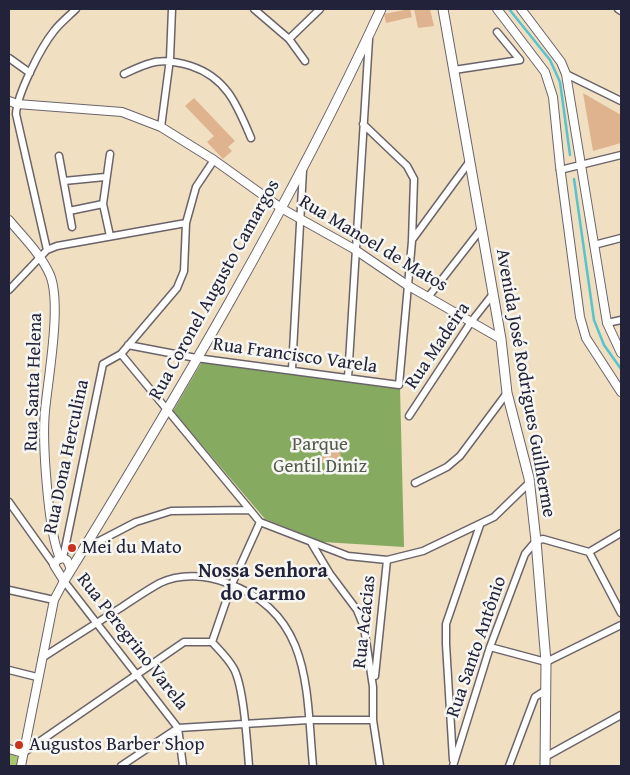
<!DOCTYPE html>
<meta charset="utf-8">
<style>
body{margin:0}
#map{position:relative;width:630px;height:775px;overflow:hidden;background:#f1dfc2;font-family:"Gentium Book Plus",serif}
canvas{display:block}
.frame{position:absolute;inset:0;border:10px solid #22223b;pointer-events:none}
</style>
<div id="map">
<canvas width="630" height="775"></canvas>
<div class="frame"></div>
</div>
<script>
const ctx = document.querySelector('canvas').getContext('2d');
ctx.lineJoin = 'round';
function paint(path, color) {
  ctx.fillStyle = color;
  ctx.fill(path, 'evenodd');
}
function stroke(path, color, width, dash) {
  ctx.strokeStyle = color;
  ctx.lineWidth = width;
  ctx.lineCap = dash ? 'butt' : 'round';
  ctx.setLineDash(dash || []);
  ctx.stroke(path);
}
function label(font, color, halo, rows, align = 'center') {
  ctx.font = font + ' "Gentium Book Plus",serif';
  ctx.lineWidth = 5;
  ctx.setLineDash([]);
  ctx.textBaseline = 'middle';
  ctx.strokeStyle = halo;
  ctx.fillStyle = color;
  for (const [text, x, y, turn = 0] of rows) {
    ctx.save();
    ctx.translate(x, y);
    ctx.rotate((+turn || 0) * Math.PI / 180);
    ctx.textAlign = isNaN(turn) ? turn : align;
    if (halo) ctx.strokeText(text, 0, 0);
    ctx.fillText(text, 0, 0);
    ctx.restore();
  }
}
const green = new Path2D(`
 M 9,751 L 20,759 L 19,766 L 9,766 Z`);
const forest = new Path2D(`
 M 203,360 L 400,388 L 404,547 L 323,542 L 265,519 L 173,411 Z`);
const stream = new Path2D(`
 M 509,9 L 550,60 L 560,82 L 570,155
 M 574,179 L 594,320 L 604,345 L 621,369`);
const building = new Path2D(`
 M 410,9 L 412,17 L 386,23 L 384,14 Z
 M 414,9 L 430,9 L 434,26 L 418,28 Z
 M 583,93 L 621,115 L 621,143 L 593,151 Z
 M 194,98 L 235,141 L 228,147 L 232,151 L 223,159 L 207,142 L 214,136 L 185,106 Z
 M 340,449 L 341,463 L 322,463 L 322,450 Z`);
const minor = new Path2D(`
 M 254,9 L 289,39 L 305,61
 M 618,9 L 621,11
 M 289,39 L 320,9
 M 9,58 L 30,73
 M 454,70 L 520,60 L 497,32
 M 124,74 C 151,61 162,57 191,66 C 227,78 237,105 251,138
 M 566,74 L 621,101
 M 161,127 L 170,59 L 172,9
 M 59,156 L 72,227
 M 560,170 L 621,155
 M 64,181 L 105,177
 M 69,211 L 103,204
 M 110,236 L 103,204 L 110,154
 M 412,240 L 470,161
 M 594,245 L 621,238
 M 47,250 L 16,114 C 17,94 41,47 54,31 C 60,23 69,16 76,9
 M 9,290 L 47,250 L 57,246 L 186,223
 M 429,296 L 482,228
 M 607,323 L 621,320
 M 128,345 L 196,358 L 399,385 L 412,241 L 414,179 L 407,166 L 363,124
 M 121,354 L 260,522 L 348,556 L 387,560 L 423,551 L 494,517 L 529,483
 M 292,369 L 303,170
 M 348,378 L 369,39
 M 409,416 L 471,322 L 493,294
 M 415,483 L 447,467 L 460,456 L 507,393
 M 9,502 L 54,565
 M 312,544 L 330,574 L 357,610 L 364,627 L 373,687 L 373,720 L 380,766
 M 84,549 L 136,522 L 171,511 L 249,510
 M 589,552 L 621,533
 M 63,558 L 103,364 L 121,354 L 177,288 L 184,271 L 186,223 L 196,187 L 214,160
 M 64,581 L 178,728 L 183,766
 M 9,590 L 54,600
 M 212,642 L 232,584 L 260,522
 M 490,647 L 546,662 L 621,625
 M 42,658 C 68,641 95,624 122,607 C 134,599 147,590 160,583 C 181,573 206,575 227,583 C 312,613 306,690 313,766
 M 9,670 L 37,677
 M 375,676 L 387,560
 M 23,753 L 184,642 L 212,642 C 220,651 228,658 234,669 C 244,688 247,743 249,766
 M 545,757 L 621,715
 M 453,760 L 446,644 L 446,624 L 480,525
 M 121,766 L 178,728 L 309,720 L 373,720
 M 453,766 L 490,647 L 525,554 L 536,541 L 543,539 L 589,552 L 621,613
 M 509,766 L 535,697 L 546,690`);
const tertiary = new Path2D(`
 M 497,9 L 545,72 L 553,97 L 560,166 L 580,317 L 586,338 L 621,392
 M 521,9 L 561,62 L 566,74 L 607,323 L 621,353
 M 9,101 L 17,104 L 122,112 L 161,127 L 214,160 L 281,208 L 354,249 L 407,285 L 501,339
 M 9,220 C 23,237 41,254 50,275 C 62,304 48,378 45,411 C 42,440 48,532 60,558
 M 9,749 L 23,753
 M 21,766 L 54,600 L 64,581 L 54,565 L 57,560 L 63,558 L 67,560 L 71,569`);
const secondary = new Path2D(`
 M 443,9 L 501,339 L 507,393 L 529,478 L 536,541 L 546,662 L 545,766
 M 64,581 C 178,395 290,206 381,9`);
const markers = [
 [72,548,5,"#c8321e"],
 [19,745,5,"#c8321e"]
];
const streetNames = [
 ["Rua Manoel de Matos",373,244,31],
 ["Rua Coronel Augusto Camargos",215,290,-61],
 ["Rua Madeira",438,346,-56],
 ["Rua Francisco Varela",295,356,8],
 ["Rua Santa Helena",34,382,-88],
 ["Avenida José Rodrigues Guilherme",525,383,80],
 ["Rua Dona Herculina",67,457,-78],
 ["Rua Acácias",365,622,-84],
 ["Rua Peregrino Varela",132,642,52],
 ["Rua Santo Antônio",477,647,-71]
];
const parkNames = [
 ["Parque",320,445],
 ["Gentil Diniz",320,467]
];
const poiNames = [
 ["Mei du Mato",82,548],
 ["Augustos Barber Shop",29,745]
];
const neighbourhoodNames = [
 ["Nossa Senhora",263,572],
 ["do Carmo",263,595]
];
paint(green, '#a8c66d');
paint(forest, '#86ab60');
stroke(stream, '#56c3cd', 2.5);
paint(building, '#dfb38e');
stroke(minor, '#6a646a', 9);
stroke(tertiary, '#6a646a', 10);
stroke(secondary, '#6a646a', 11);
stroke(minor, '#fff', 6);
stroke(tertiary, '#fff', 8);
stroke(secondary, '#fff', 9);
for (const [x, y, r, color] of markers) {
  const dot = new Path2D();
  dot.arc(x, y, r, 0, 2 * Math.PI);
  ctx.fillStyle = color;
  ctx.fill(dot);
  stroke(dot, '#f6f6f2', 2);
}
label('19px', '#22223b', '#f6f6f2', streetNames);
label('19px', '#515b4c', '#f6f6f2', parkNames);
label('19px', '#22223b', '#f6f6f2', poiNames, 'left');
label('bold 20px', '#22223b', '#f6f6f2', neighbourhoodNames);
</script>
